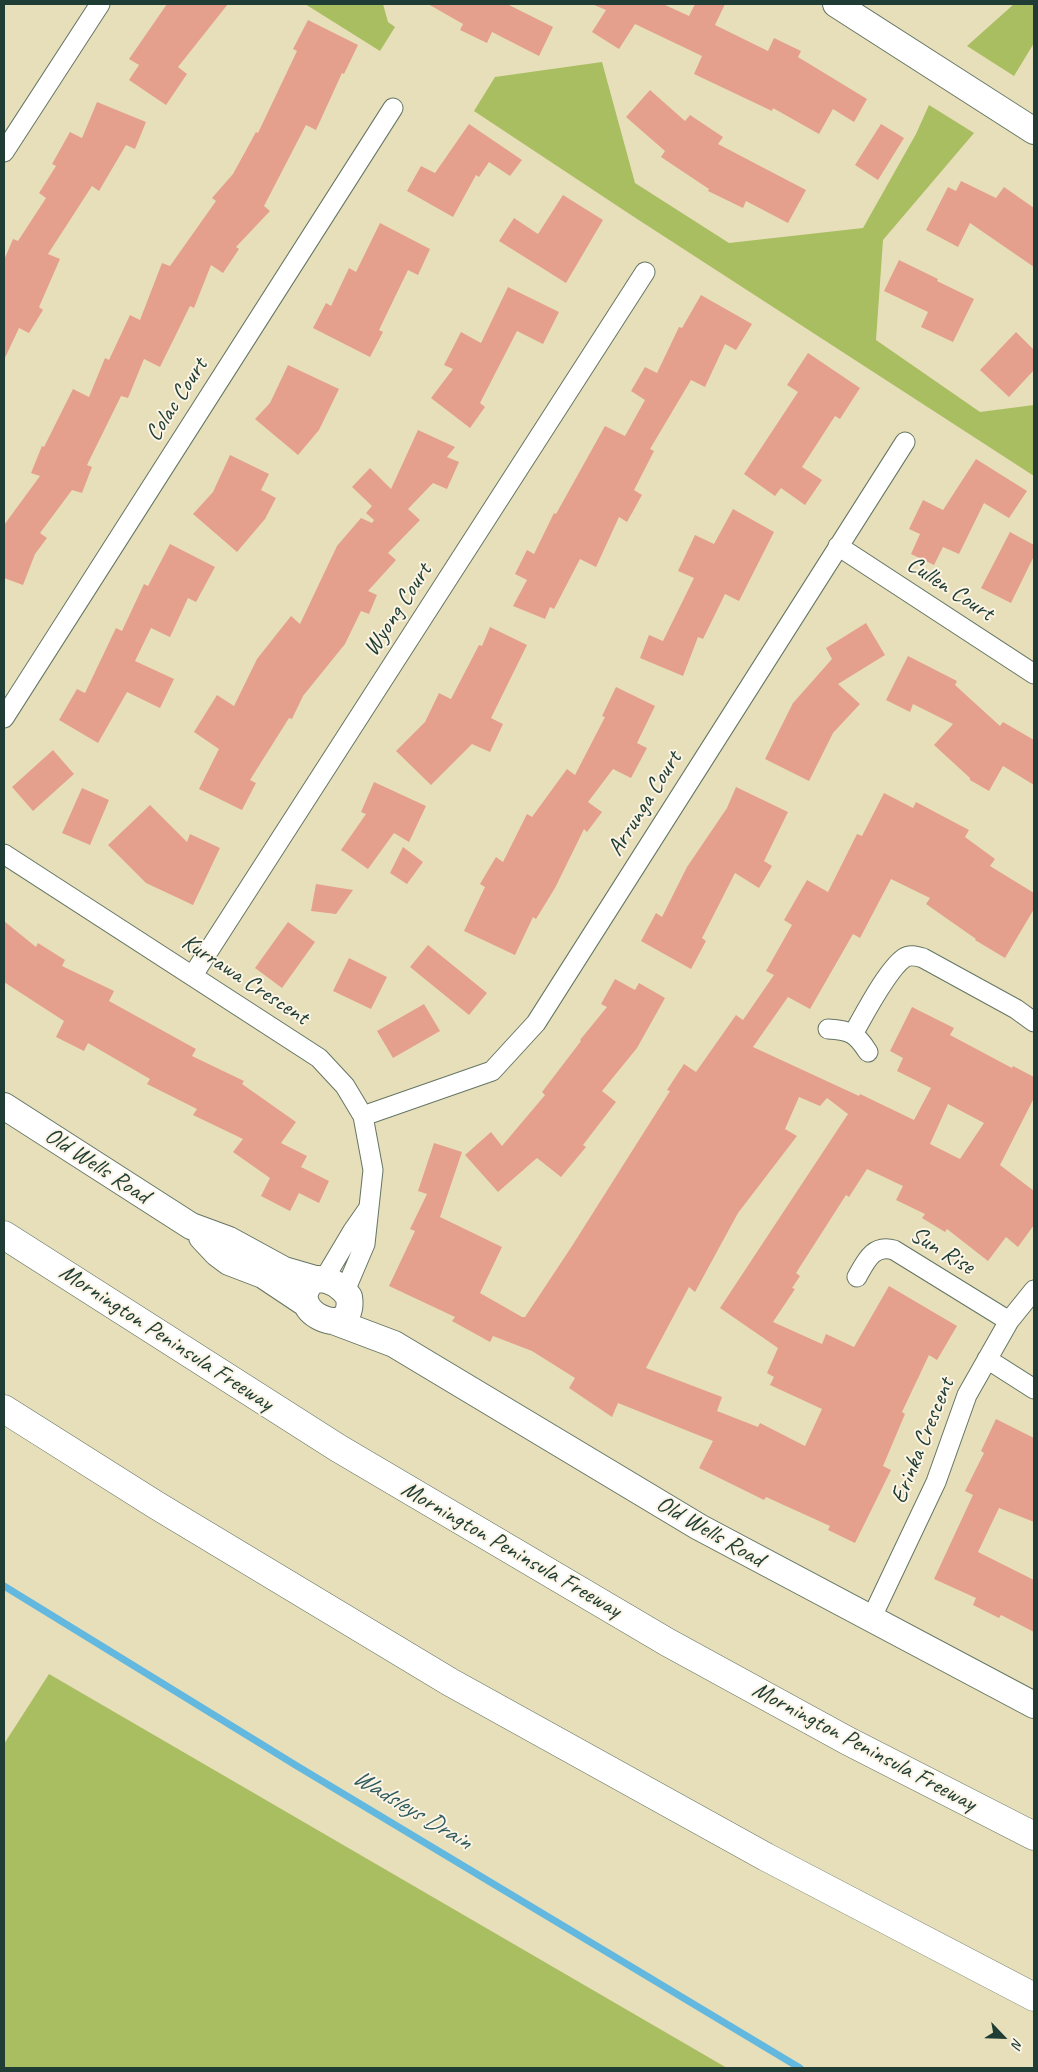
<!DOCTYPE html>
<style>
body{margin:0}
#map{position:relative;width:1038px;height:2072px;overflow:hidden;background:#e7dfba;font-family:Caveat,sans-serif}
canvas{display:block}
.frame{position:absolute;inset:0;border:5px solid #1f3d34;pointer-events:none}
.north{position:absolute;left:978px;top:2012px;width:50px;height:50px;-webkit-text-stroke:4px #fcf5e5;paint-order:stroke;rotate:114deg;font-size:14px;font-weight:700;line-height:20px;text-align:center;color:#1f3d34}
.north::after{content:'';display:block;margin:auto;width:18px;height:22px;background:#1f3d34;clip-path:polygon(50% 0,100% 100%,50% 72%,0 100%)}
</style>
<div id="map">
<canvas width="1038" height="2072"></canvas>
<div class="frame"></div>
<div class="north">N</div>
</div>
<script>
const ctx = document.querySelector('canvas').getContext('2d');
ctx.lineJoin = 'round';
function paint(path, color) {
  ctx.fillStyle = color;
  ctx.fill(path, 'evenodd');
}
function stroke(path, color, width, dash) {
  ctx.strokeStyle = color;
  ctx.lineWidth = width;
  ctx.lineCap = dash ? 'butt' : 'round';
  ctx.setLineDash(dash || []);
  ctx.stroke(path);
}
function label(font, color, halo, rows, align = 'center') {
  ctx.font = font + ' Caveat,sans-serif';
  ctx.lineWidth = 4;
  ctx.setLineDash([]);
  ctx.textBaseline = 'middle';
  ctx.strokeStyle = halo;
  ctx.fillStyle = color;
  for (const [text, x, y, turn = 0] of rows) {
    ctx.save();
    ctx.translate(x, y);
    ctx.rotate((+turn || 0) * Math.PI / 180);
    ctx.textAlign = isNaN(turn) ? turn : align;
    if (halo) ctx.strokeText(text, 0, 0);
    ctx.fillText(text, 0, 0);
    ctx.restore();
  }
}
const green = new Path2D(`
 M 305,4 L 383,4 L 388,22 L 395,27 L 380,51 Z
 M 1014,4 L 1034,4 L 1034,43 L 1014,76 L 967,46 Z
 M 602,62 L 635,183 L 729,243 L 863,228 L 916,134 L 929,105 L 974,133 L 883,240 L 876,340 L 980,412 L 1034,405 L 1034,476 L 631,215 L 474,111 L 495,77 Z
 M 49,1674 L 727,2068 L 4,2068 L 4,1744 Z`);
const stream = new Path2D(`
 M 4,1586 L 297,1766 L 800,2068`);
const building = new Path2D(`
 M 167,4 L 228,4 L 178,67 L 187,74 L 166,105 L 129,80 L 139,65 L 129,59 Z
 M 428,4 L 507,4 L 553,27 L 539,56 L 492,32 L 487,43 L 460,30 L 463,24 Z
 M 592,4 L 663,4 L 689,16 L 695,4 L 725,4 L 715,25 L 768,51 L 774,38 L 801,51 L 798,57 L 867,99 L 854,122 L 833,109 L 819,134 L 773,108 L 772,111 L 694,74 L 702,56 L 635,24 L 619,49 L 592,32 L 606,10 Z
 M 308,20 L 358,45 L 344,74 L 342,73 L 316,130 L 306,125 L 264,206 L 270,211 L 236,247 L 239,249 L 223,273 L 211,265 L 194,308 L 190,306 L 160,367 L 144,359 L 128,398 L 121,396 L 87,465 L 92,467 L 82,493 L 72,490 L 40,533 L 47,538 L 35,554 L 23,585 L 4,578 L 4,525 L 40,476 L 31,473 L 42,446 L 44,447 L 73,389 L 89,397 L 105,358 L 109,360 L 130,315 L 140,320 L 162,263 L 170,266 L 216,201 L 212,198 L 233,174 L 256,132 L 258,133 L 297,51 L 293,49 Z
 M 650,90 L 685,121 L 690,115 L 723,137 L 718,144 L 806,190 L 788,223 L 746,201 L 743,208 L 708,191 L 709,189 L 661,157 L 665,151 L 626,117 Z
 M 97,102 L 146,122 L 135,149 L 126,145 L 99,191 L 92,186 L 48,254 L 60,259 L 39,307 L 43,310 L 29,333 L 19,328 L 4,360 L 4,260 L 13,239 L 18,241 L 46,198 L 39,193 L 56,166 L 52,164 L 70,132 L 82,138 Z
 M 469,124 L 522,160 L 510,176 L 489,162 L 479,177 L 476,175 L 453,217 L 407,191 L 421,166 L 435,173 Z
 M 881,124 L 904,138 L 878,180 L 855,165 Z
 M 961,181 L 996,198 L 1004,187 L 1034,208 L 1034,267 L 970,223 L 958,247 L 926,230 L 948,187 L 956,191 Z
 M 563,195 L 603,220 L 566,283 L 499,241 L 514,218 L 538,234 Z
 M 380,223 L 430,249 L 418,275 L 408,270 L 379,330 L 383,332 L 370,357 L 313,328 L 326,303 L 331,306 L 349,268 L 356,272 Z
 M 899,260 L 938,279 L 937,281 L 974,299 L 953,342 L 921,327 L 928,312 L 884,291 Z
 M 508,287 L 559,312 L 543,344 L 517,331 L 480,403 L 485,407 L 470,428 L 431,398 L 453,369 L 444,365 L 461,332 L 481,343 Z
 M 701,295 L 752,324 L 736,350 L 725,344 L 705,387 L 691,380 L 650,449 L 654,451 L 634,490 L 642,495 L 627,522 L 619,517 L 596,567 L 580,559 L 554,609 L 550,607 L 545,619 L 513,606 L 527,580 L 515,574 L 527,550 L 534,554 L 554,513 L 556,514 L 605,426 L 625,436 L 645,400 L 631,391 L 645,367 L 657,373 L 679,327 L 682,328 Z
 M 1016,332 L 1034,350 L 1034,370 L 1009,397 L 980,370 Z
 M 808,353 L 860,388 L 840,419 L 835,416 L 802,467 L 822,480 L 805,505 L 781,488 L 775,496 L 744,474 L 798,392 L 787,385 Z
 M 288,365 L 339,389 L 319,430 L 298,455 L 255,419 L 270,403 Z
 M 418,430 L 455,447 L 447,457 L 459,462 L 447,489 L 433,483 L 408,509 L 420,520 L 388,553 L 396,560 L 368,591 L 377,595 L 369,614 L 361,611 L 345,644 L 303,696 L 292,719 L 289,718 L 250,780 L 256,783 L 242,810 L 199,789 L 219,749 L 194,732 L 217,695 L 234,706 L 257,659 L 291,616 L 300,624 L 337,546 L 361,518 L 372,523 L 374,520 L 366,513 L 372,506 L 352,487 L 370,468 L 391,489 Z
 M 230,455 L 269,474 L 261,490 L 276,498 L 265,519 L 237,552 L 193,514 L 213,492 Z
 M 976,459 L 1027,491 L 1009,518 L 984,503 L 959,554 L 943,547 L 934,565 L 911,554 L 920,534 L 909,529 L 923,500 L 943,510 Z
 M 733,509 L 774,532 L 739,601 L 725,594 L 703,639 L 698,637 L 683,676 L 640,658 L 649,635 L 663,641 L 694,578 L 678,571 L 695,535 L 714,544 Z
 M 1010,532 L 1034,545 L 1034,556 L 1011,603 L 981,588 Z
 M 170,544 L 215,567 L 196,602 L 188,598 L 170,637 L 151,628 L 135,661 L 174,679 L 160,708 L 127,692 L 98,743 L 59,720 L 77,689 L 85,693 L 116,628 L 122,631 L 144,584 L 148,586 Z
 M 866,623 L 885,655 L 838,684 L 860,704 L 833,733 L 809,781 L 765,759 L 793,703 L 832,659 L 826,648 Z
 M 490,627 L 527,645 L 491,718 L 503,724 L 490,752 L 472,744 L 431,785 L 396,751 L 425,722 L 439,693 L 451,699 L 479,645 L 482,646 Z
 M 908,656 L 957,681 L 955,685 L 1000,726 L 1003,722 L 1034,740 L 1034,785 L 1003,766 L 989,791 L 970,780 L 970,778 L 934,745 L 953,724 L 913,704 L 910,712 L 886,700 Z
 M 616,687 L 655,706 L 637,743 L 647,748 L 631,778 L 613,769 L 588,802 L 602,812 L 587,832 L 584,829 L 555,888 L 536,919 L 533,917 L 515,955 L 464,931 L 485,887 L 480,884 L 496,857 L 503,862 L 527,814 L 532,817 L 567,769 L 575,775 L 605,717 L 602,716 Z
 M 53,750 L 74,774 L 33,811 L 12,787 Z
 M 374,782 L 426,806 L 409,842 L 394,833 L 368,869 L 341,850 L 366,814 L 361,812 Z
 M 736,787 L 788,812 L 764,861 L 772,866 L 759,888 L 735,873 L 702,938 L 706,941 L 691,969 L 641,941 L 656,913 L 662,917 L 687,867 L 727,808 Z
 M 82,788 L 109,800 L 90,845 L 62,833 Z
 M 884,793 L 913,808 L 916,802 L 969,830 L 965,837 L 995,859 L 990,866 L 1034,893 L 1034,909 L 1005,958 L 975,940 L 976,939 L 926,904 L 930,898 L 891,879 L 860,938 L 853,934 L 810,1009 L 788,997 L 753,1047 L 859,1096 L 860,1094 L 914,1120 L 931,1088 L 897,1071 L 903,1058 L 890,1051 L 912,1007 L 954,1028 L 950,1035 L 1012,1068 L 1013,1066 L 1034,1077 L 1034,1098 L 1000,1165 L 1034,1191 L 1034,1225 L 1018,1247 L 1006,1237 L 988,1261 L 947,1229 L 945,1232 L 922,1218 L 925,1214 L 896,1200 L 903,1186 L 867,1169 L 849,1197 L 846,1195 L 796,1273 L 800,1276 L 792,1288 L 795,1289 L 773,1322 L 822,1344 L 826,1334 L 854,1347 L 889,1286 L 957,1326 L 937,1360 L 929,1355 L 902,1412 L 905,1414 L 883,1466 L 891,1470 L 855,1543 L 828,1530 L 830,1526 L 766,1497 L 764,1500 L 699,1468 L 713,1441 L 618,1403 L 612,1417 L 569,1388 L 575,1378 L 532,1351 L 493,1336 L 490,1342 L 452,1321 L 455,1317 L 389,1286 L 415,1231 L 410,1229 L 427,1194 L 418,1191 L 434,1143 L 462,1152 L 440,1217 L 502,1247 L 480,1293 L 522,1317 L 525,1317 L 572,1246 L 670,1091 L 667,1090 L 684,1064 L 696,1072 L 736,1015 L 743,1020 L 774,975 L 766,971 L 792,925 L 784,920 L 807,880 L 828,892 L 857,834 L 862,836 ZM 799,1097 L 820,1106 L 827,1098 L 848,1114 L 720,1308 L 778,1348 L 767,1373 L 774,1377 L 770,1385 L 822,1409 L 805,1446 L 760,1423 L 758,1427 L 717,1411 L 722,1397 L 646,1368 L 689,1287 L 695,1292 L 738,1213 L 797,1136 L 785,1129 ZM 948,1104 L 984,1123 L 960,1159 L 930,1144 Z
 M 150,805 L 187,842 L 190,834 L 220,848 L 193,905 L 146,883 L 108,845 Z
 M 403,847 L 423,862 L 407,884 L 390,873 Z
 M 316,884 L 353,890 L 336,914 L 311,911 Z
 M 4,921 L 36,947 L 38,943 L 65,960 L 62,966 L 114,991 L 109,1001 L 196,1049 L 192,1056 L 244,1081 L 242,1084 L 296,1122 L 281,1143 L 307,1156 L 301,1167 L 329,1181 L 319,1203 L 299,1193 L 290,1211 L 261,1196 L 270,1178 L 233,1152 L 243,1139 L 193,1115 L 197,1109 L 147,1084 L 150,1079 L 88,1043 L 84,1051 L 56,1037 L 64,1021 L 4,982 Z
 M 288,922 L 315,942 L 282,988 L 255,968 Z
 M 428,945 L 487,993 L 469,1015 L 410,967 Z
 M 349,958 L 387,977 L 371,1009 L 333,991 Z
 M 615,979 L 635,990 L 639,983 L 665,998 L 637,1048 L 602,1091 L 616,1102 L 583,1145 L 586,1147 L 561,1177 L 537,1158 L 498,1192 L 465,1155 L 491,1132 L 502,1146 L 545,1095 L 542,1092 L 581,1041 L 580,1040 L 607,1007 L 601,1004 Z
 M 424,1004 L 440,1031 L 393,1058 L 377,1031 Z
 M 996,1419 L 1034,1438 L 1034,1522 L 999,1508 L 978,1552 L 1034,1580 L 1034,1632 L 1001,1615 L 999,1618 L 973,1605 L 976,1598 L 934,1579 L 973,1495 L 965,1491 L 984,1453 L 981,1451 Z`);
const street = new Path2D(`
 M 4,152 L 100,4
 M 838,546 L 1034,674
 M 4,718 L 393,108
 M 4,854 L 319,1058 L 345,1086 L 363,1116 L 373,1170 L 365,1244 L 345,1291
 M 193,975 L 645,272
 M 828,1029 C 850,1030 856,1033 868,1052
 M 853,1034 C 864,1015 887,970 904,958 C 910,954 916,956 923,958 L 1016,1009 L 1034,1022
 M 363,1116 L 492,1071 L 536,1023 L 905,442
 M 857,1277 C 866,1261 873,1244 894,1250 L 1009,1321
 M 324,1279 L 352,1232 L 368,1209
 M 987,1359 L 1034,1389
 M 871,1619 L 936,1482 L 967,1395 L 1009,1321 L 1034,1290`);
const secondary = new Path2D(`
 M 836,4 L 1034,131
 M 4,1106 L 191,1226 L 229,1240 L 284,1270 L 315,1279
 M 202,1237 L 217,1253 L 229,1262 L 263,1275 L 305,1303
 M 315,1279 C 329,1278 341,1285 349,1297 C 357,1346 277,1309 315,1279 Z
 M 333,1321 L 394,1344 L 699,1527 L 1034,1705`);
const highway = new Path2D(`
 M 4,1235 L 338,1448 L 667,1642 L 848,1741 L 1034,1836
 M 4,1409 L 156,1505 L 450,1682 L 766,1857 L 1034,1997`);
const streetNames = [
 ["Colac Court",177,400,-57],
 ["Cullen Court",950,589,33],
 ["Wyong Court",398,610,-57],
 ["Arrunga Court",645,804,-58],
 ["Kurrawa Crescent",245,980,33],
 ["Old Wells Road",97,1166,33],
 ["Sun Rise",942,1251,31],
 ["Mornington Peninsula Freeway",166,1338,33],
 ["Erinka Crescent",923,1441,-68],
 ["Old Wells Road",710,1532,30],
 ["Mornington Peninsula Freeway",511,1550,30],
 ["Mornington Peninsula Freeway",864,1747,28]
];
const waterNames = [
 ["Wadsleys Drain",412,1810,31]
];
paint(green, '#a9bd61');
stroke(stream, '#63b8df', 7);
paint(building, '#e4a08d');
stroke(street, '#657663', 21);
stroke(secondary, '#657663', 28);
stroke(highway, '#657663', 29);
stroke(street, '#fff', 19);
stroke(secondary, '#fff', 26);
stroke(highway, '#fff', 28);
label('24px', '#1f3d34', '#fcf5e5', streetNames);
label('italic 25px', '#305c5f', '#fcf5e5', waterNames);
</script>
